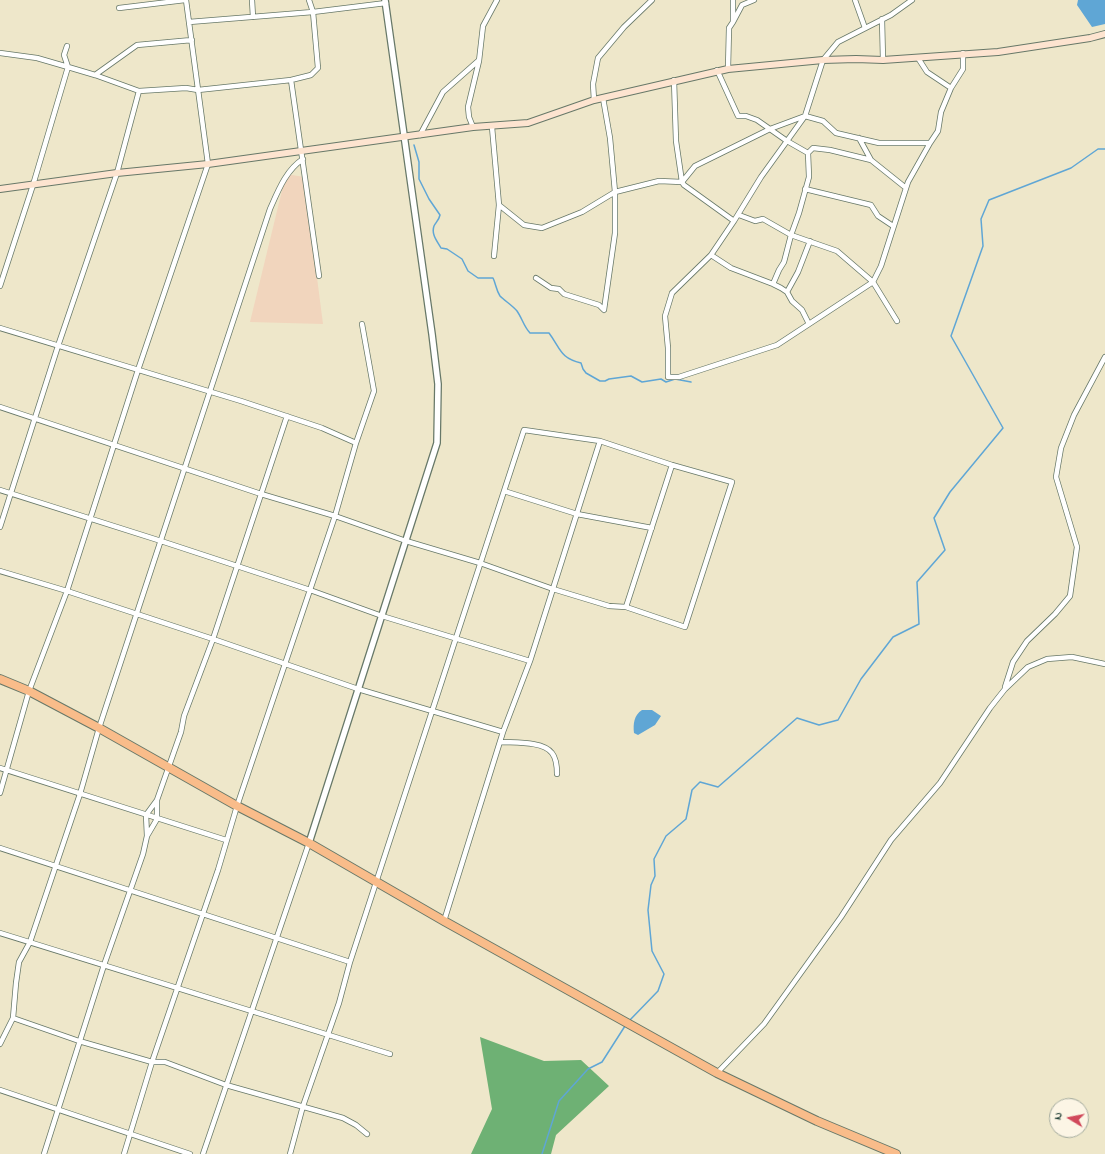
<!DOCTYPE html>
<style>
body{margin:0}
#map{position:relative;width:1105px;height:1154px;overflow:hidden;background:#eee7ca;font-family:"Indie Flower",sans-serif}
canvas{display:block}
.north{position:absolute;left:1049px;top:1098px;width:40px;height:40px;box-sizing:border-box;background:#fcf5e5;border:1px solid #a4ab9e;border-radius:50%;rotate:280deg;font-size:11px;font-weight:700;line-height:16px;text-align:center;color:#1f3d34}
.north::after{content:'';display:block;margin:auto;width:14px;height:18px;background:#d1495b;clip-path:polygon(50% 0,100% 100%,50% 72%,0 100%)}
</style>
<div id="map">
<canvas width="1105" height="1154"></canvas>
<div class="north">N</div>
</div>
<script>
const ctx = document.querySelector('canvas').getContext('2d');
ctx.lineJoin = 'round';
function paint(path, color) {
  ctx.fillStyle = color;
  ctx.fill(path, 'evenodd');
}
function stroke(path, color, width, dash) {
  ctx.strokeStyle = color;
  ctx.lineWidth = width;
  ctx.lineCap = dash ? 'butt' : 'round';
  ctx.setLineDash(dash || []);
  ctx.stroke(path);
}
const built = new Path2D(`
 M 286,174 L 304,177 L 323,324 L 250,322 Z`);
const forest = new Path2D(`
 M 480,1037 L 544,1061 L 581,1060 L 609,1086 L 556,1135 L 551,1154 L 471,1154 L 492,1109 Z`);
const water = new Path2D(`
 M 1078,0 L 1105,0 L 1105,24 L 1092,27 L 1077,5 Z
 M 642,710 L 652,710 L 661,716 L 655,725 L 638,735 L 634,733 C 633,724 634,715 642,710 Z`);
const stream = new Path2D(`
 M 414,145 L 419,162 L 419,179 L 429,199 L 440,215 C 439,220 436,222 434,226 C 431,234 437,241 441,248 L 447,249 L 462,259 L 468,271 L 478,278 L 493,278 C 496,284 496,290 500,296 C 505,301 512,305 517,311 C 522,318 524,327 530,333 L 549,333 C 561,349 560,358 581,363 L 583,369 L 586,373 L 600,381 L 605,381 L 609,379 L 631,376 L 642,382 L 661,379 L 666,382 L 675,379 L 691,382
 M 629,1021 L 658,991 L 664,974 L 652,951 L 648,910 L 651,885 L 655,876 L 654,859 L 666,836 L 686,819 L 692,790 L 700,782 L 718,787 L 797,718 L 819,725 L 838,720 L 861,679 L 893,637 L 919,624 L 917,582 L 945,550 L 934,518 L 950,492 L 1003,428 L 951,336 L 983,246 L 981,219 L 989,200 L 1071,168 L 1098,149 L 1105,149
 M 542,1154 L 559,1101 L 588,1069 L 602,1062 L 625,1026`);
const minor = new Path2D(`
 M 252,0 L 253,17
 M 733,0 L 733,22 L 742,5 L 754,0
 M 855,0 L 865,28
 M 119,8 L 185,0
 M 882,19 L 883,60
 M 189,22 L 313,12 L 386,3
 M 67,46 L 64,55 L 68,67 L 95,75 L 139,91 L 186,88 L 198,90 L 291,80 L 311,75 L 318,68 L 313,12 L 309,0
 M 0,53 L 37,58 L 68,67 L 33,185 L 0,286
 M 918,58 L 927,72 L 951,88
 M 728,69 L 729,28 L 733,22
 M 95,75 L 137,45 L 192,40
 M 291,80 L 319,276
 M 674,80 L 676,141 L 682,182 L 695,166 L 770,129 L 805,116 L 823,121 L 836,133 L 879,143 L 930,143 L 908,182 L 881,266 L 873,282 L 897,321
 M 594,100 L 593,84 L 598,58 L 624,27 L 652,0
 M 473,127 L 469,117 L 468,107 L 479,61 L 483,26 L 497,0
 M 492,127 L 499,205 L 494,256
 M 420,135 L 443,92 L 478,61
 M 859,138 L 871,160
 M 930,143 L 938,131 L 941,112 L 951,88 L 963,69 L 963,53
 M 808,153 L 813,148 L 830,150 L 871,160 L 906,188
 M 805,189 L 871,205 L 878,216 L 893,226
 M 499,205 L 524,225 L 542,228 L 582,212 L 615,192 L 610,138 L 603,98
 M 734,221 L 711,255 L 672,293 L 665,316 L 668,348 L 668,377 L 679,377 L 777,345 L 873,282 L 837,251 L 791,235 L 763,219 L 755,221 L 739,215
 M 711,255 L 731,268 L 773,284 L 779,270 L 784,262 L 791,235 L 799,213 L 809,177 L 808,153 L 787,141 L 757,120 L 746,116 L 738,116 L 717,70
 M 536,278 L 551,288 L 559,289 L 564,294 L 599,305 L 604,310 L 615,233 L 615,192 L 659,181 L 682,182 L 684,185 L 734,221 L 761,177 L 805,116 L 823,60 L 838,42 L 891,15 L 912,0
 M 773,284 L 781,288 L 787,292 L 798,272 L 810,241
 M 787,292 L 792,301 L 802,310 L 809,324
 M 0,328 L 241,401 L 322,428 L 356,443
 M 0,407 L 261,494 L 335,516 L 406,541 L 480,563 L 553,589 L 609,606 L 626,607 L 685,627 L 732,482 L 672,465 L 600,441 L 524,430 C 467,608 408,785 350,962 L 339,1003 L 303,1106 L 290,1154
 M 0,490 L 161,541 L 310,590 L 382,616 L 530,661
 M 504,491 L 577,514 L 652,528
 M 0,527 L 58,346 L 117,173 L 139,91
 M 0,571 L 67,591 L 213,639 L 358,689 L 503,732
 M 626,607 L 672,465
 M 1005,687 L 1013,662 L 1027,641 L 1055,614 L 1070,596 L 1077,547 L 1056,477 L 1061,448 L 1074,415 L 1105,357
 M 501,742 C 515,743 543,741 552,753 C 556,758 557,767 557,774
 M 0,768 L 226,840
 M 0,793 L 29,691 L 67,591 L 138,370 L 208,164 L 186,0
 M 147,836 L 146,815 L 157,800
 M 0,848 L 350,962
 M 444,921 L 503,732 L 530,661 L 600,441
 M 0,933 L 390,1054
 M 13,1018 L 79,1041 L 152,1062 L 165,1062 L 226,1085 L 343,1118 L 356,1125 L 367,1134
 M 0,1044 L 13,1018 L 16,983 L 19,962 L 30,942 L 80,794 L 99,728 L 270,209 C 278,191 286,170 303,159
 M 717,1073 L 764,1024 L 841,917 L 891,840 L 940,783 L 990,708 L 1005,689 L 1028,667 L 1047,659 L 1072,657 L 1105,664
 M 0,1090 L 190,1154
 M 44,1154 L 104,965 L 143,854 L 147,836 L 157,819 L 157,800 L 181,732 L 184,716 L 213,639 L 287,416
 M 124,1154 L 152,1062 L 218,870 L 237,806 L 335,516 L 356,443 L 374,391 L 362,324
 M 203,1154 L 309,843`);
const tertiary = new Path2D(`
 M 309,843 L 437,443 L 438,384 L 432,334 L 385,0`);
const secondary = new Path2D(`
 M 0,189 L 117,173 L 208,164 L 473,127 L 528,123 L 594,100 L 728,69 L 823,60 L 856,59 L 883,60 L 998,52 L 1090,38 L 1105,34`);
const trunk = new Path2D(`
 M 0,679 L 29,691 L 99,728 L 237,806 L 309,843 L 444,921 L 717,1073 L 817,1121 L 896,1154`);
paint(built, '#f1d5bd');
paint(forest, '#6eb174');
paint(water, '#5fa6d5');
stroke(stream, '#5fa6d5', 1.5);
stroke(minor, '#677868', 6);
stroke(tertiary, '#677868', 8);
stroke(secondary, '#677868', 8);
stroke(trunk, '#677868', 10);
stroke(minor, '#fff', 4.5);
stroke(tertiary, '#fff', 5.5);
stroke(secondary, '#fde4d0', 6);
stroke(trunk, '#f9bc8a', 8);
</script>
